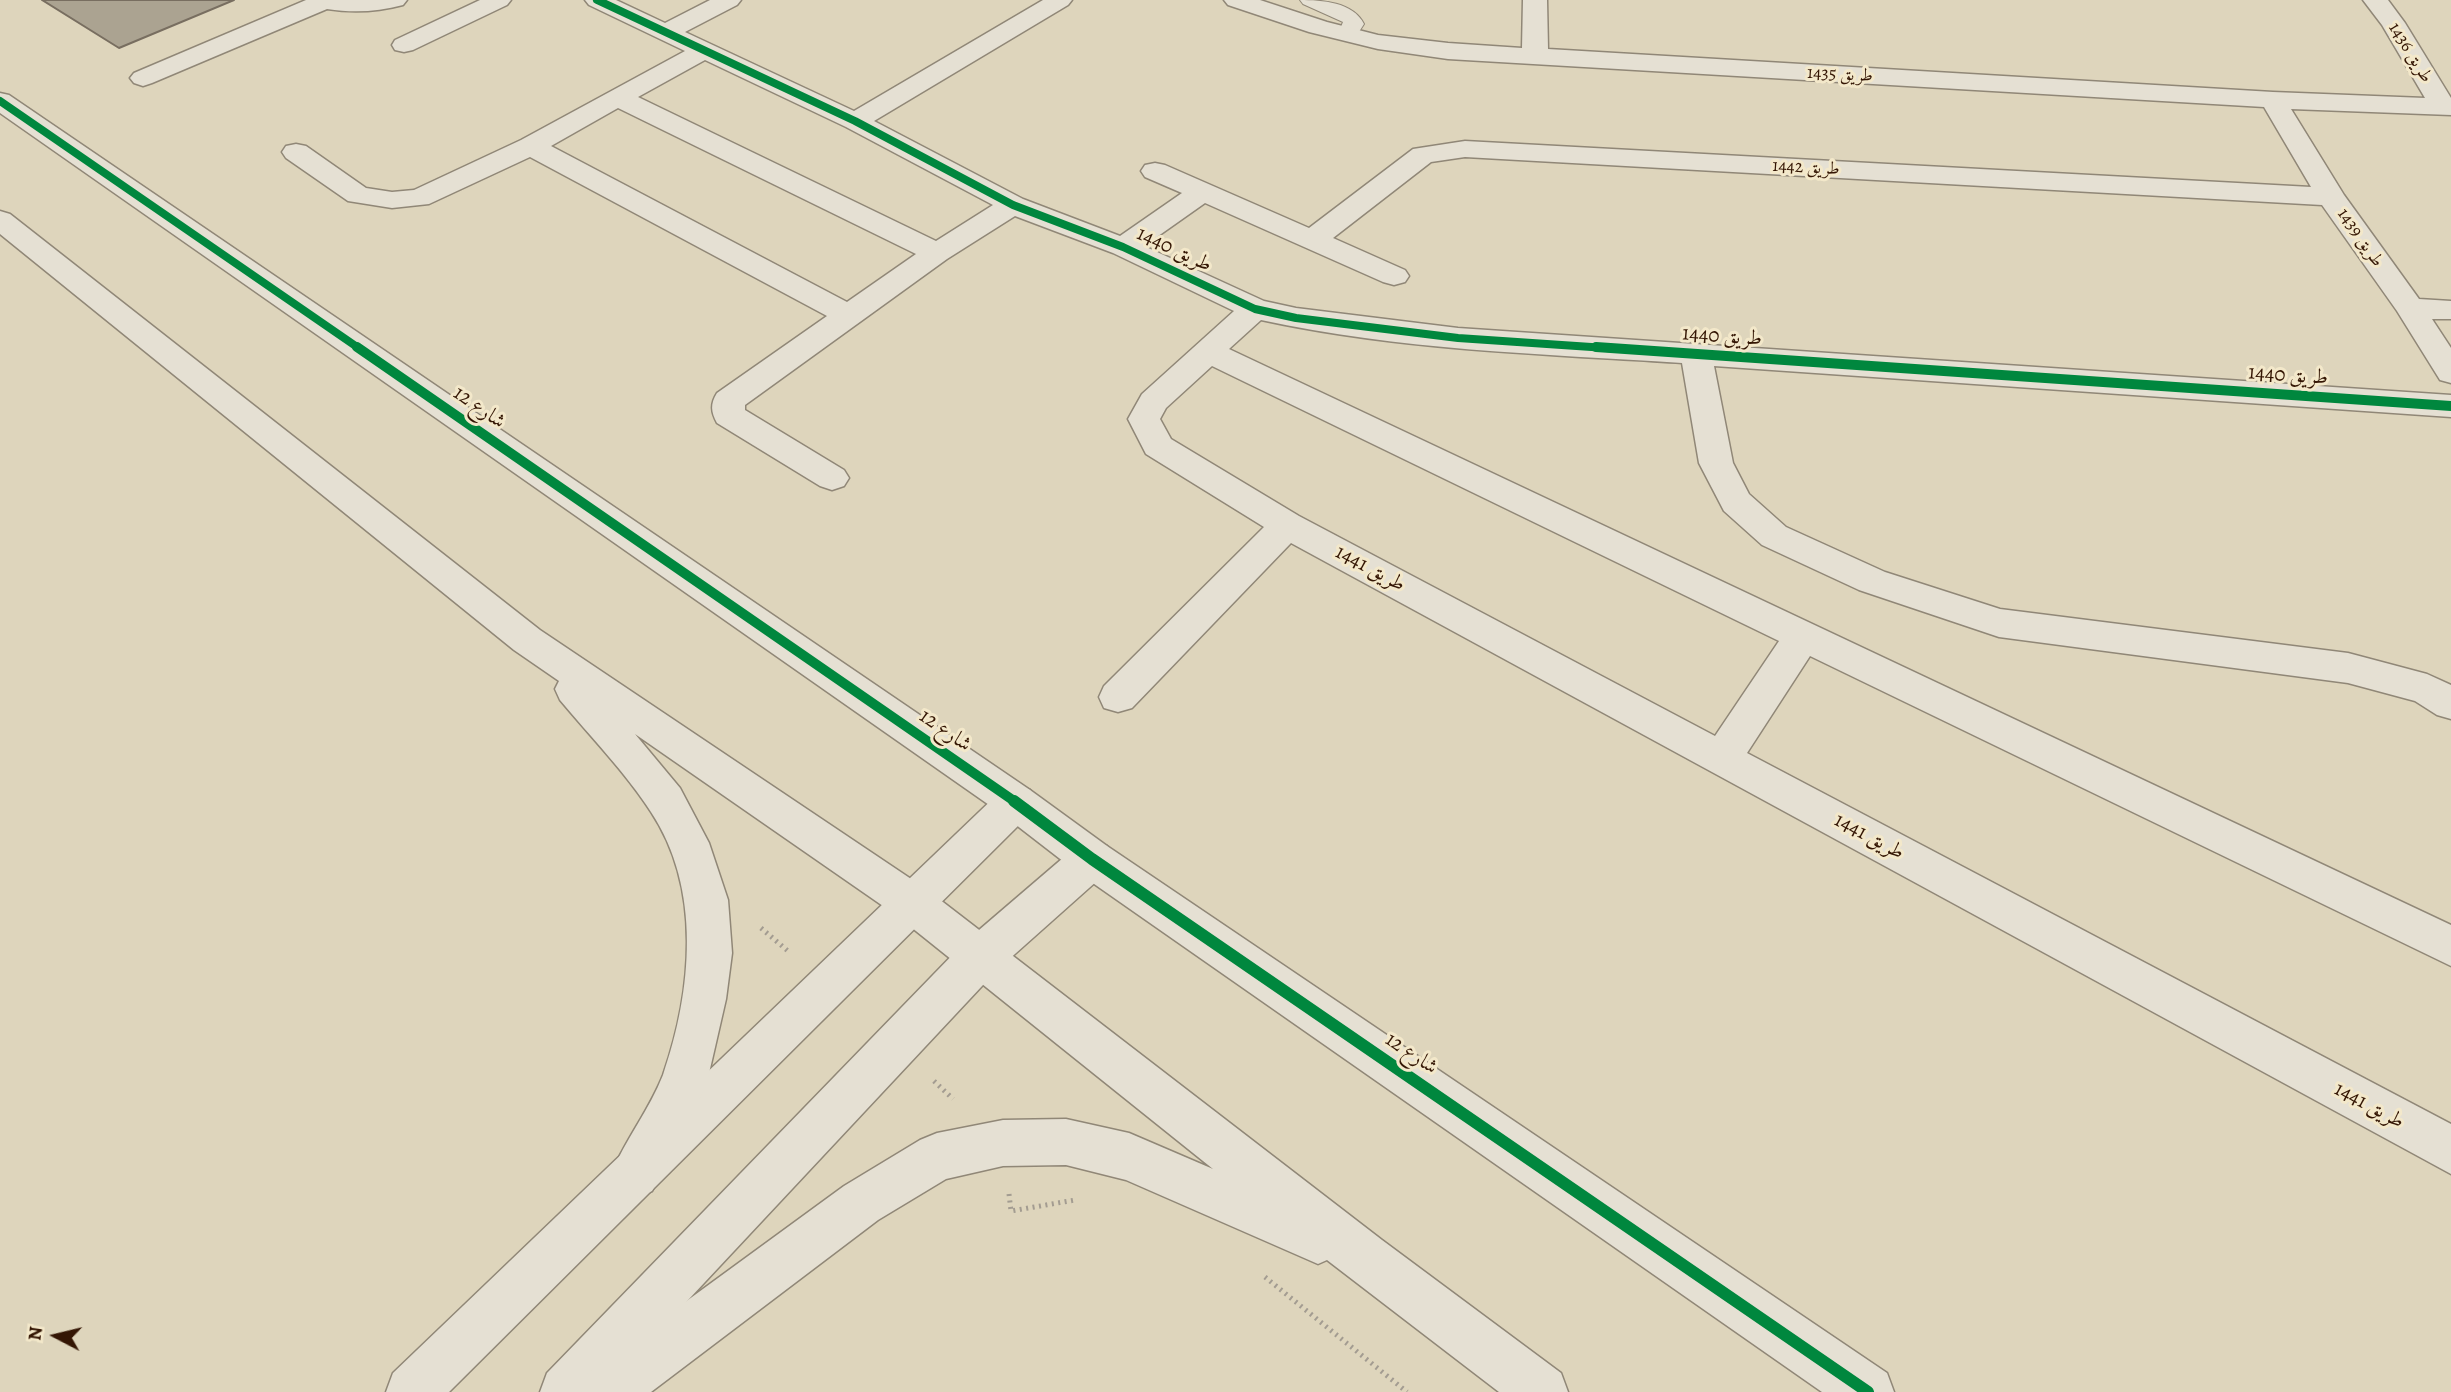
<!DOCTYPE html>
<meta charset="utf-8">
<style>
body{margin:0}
#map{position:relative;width:2451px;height:1392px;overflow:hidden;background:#ded5bc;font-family:Alegreya,serif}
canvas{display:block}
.north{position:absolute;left:21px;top:1301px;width:70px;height:70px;-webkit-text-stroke:5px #f3e8ca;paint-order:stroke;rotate:277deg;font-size:19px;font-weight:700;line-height:28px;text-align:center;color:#341604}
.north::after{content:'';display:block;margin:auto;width:24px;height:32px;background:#341604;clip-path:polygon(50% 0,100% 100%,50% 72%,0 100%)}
</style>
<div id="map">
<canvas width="2451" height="1392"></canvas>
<div class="north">N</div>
</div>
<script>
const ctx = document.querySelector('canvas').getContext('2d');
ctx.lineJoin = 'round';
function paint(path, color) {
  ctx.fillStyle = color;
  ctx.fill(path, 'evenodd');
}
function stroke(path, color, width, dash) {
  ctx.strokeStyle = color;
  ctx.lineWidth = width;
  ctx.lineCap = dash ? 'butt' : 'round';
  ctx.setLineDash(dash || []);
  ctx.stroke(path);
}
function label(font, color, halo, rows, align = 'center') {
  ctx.font = font + ' Alegreya,Amiri,serif';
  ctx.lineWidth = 6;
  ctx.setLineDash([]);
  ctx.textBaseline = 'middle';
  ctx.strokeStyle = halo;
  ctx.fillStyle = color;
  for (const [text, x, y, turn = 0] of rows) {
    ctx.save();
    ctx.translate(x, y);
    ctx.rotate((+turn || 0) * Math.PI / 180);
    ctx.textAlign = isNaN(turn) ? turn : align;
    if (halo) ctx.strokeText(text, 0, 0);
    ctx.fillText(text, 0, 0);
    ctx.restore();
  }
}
const building = new Path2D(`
 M 42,0 L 234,0 L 119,48 Z`);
const path = new Path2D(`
 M 761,928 L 789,952
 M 934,1081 L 953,1099
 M 1009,1194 L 1011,1211 L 1075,1200
 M 1265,1277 L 1407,1392`);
const service = new Path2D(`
 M 1300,0 C 1322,0 1353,2 1364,24 L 1355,38 L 1341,38 L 1338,34 L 1343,22 L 1303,4 Z`);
const minor = new Path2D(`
 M 306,0 L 407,0 L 403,5 C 377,12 353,13 327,9 L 152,83 L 143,86 L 134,83 L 130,78 L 134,73 Z
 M 480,0 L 511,0 L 507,5 L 413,50 L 404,52 L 395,50 L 392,45 L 395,40 Z
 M 585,0 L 616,0 L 665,23 L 710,0 L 741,0 L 737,5 L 685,32 L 854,111 L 1043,0 L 1072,0 L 1068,5 L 874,121 L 1023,199 L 1120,236 L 1182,193 L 1145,177 L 1141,171 L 1145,165 L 1155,163 L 1165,165 L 1309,228 L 1413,149 L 1465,141 L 2311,187 L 2264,107 L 1448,59 L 1378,49 L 1309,32 L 1228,5 L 1224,0 L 1260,0 L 1327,22 L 1378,35 L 1448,43 L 1522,48 L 1523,0 L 1547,0 L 1548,49 L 2273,92 L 2425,98 L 2382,25 L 2363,0 L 2388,0 L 2405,23 L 2451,98 L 2451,115 L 2291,109 L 2344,195 L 2419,299 L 2451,301 L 2451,319 L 2432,319 L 2451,348 L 2451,383 L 2440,380 L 2397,311 L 2322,205 L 1465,157 L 1431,162 L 1333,238 L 1405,270 L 1409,276 L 1405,282 L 1394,285 L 1383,282 L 1205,203 L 1144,246 L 1264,301 L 1296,308 L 1458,328 L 2451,395 L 2451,417 L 1714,366 L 1733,463 L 1749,494 L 1786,527 L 1885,572 L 2000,609 L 2348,653 L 2427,674 L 2451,685 L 2451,719 L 2437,715 L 2415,701 L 2348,683 L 1999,637 L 1859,590 L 1762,545 L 1724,511 L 1699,463 L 1682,363 C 1542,354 1398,350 1261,320 L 1229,349 L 2451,925 L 2451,966 L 1810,656 L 1747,753 L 2451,1124 L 2451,1174 L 1291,543 L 1132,708 L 1118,712 L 1104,708 L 1099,697 L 1104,686 L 1264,527 L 1146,454 L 1128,419 L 1142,394 L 1234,311 L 1113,253 L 1015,216 L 947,259 L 745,405 L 745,410 L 844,470 L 849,478 L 844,486 L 832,490 L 820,486 L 717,423 C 711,412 710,404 717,393 L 827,316 L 530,157 L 429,204 L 392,208 L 348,201 L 286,158 L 282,152 L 286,146 L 296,144 L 306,146 L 366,188 L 392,192 L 414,190 L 521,140 L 685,51 L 589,5 ZM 705,60 L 846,127 L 993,205 L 936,241 L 638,97 ZM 618,108 L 916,254 L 847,302 L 551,146 ZM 1212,366 L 1779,641 L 1715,736 L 1299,516 L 1171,439 L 1160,419 L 1166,408 Z
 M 1016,785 L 1030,790 L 1036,802 L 1030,814 L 449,1392 L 386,1392 L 393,1373 L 1002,790 Z
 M 1092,841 L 1107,846 L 1113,859 L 1107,872 L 997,970 L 602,1392 L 540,1392 L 547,1373 L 965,942 L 1077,846 Z`);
const tertiary = new Path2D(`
 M 0,93 L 9,95 L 1030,790 L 1107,846 L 1887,1373 L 1894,1392 L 1822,1392 L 1077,872 L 1002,814 L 0,113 Z
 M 0,211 L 10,214 L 540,630 L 926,889 L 1382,1240 L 1561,1373 L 1568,1392 L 1499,1392 L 1327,1260 L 1318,1264 L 1126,1180 L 1066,1165 L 1003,1166 L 946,1179 L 878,1220 L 651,1392 L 581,1392 L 588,1373 L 844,1186 L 920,1140 L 937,1133 L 1003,1120 L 1066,1119 L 1129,1133 L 1213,1169 L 896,915 L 635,734 L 680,788 L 709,843 L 728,900 L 732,953 L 726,999 L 707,1082 L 700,1098 L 652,1191 L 635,1198 L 618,1191 L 611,1174 C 625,1140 650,1109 663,1075 C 692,991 702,889 651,812 C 627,774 589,735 560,700 L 555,689 L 559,681 L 514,650 L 0,234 Z`);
const cyclewayFar2 = new Path2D(`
 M 597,0 L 855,121 L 1013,205 L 1123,247 L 1255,309 L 1296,318 L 1458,338 L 1621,349
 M 0,101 L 360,349`);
const cyclewayFar1 = new Path2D(`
 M 357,347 L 1017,803
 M 1596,347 L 2451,406`);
const cycleway = new Path2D(`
 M 1014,801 L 1092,859 L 1868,1392`);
const farStreetnames = [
 ["طريق 1436",2410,53,58],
 ["طريق 1435",1840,75,3],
 ["طريق 1442",1806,168,3],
 ["طريق 1439",2360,238,55]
];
const streetNames = [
 ["طريق 1440",1174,250,25],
 ["طريق 1440",1722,337,4],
 ["طريق 1440",2288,376,4],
 ["شارع 12",479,408,35],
 ["طريق 1441",1370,569,28],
 ["شارع 12",945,731,35],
 ["طريق 1441",1869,837,28],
 ["شارع 12",1411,1054,34],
 ["طريق 1441",2369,1106,28]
];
paint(building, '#aba391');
stroke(building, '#786e60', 2);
stroke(service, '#908777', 2);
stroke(minor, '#908777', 3);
stroke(tertiary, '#908777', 3);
stroke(path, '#a39c91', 5, [2, 4.5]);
paint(service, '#e5e0d3');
paint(minor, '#e5e0d3');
paint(tertiary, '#e5e0d3');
stroke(cyclewayFar2, '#00873e', 8);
stroke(cyclewayFar1, '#00873e', 10);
stroke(cycleway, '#00873e', 12);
label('18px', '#341604', '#f3e8ca', farStreetnames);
label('21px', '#341604', '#f3e8ca', streetNames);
</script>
